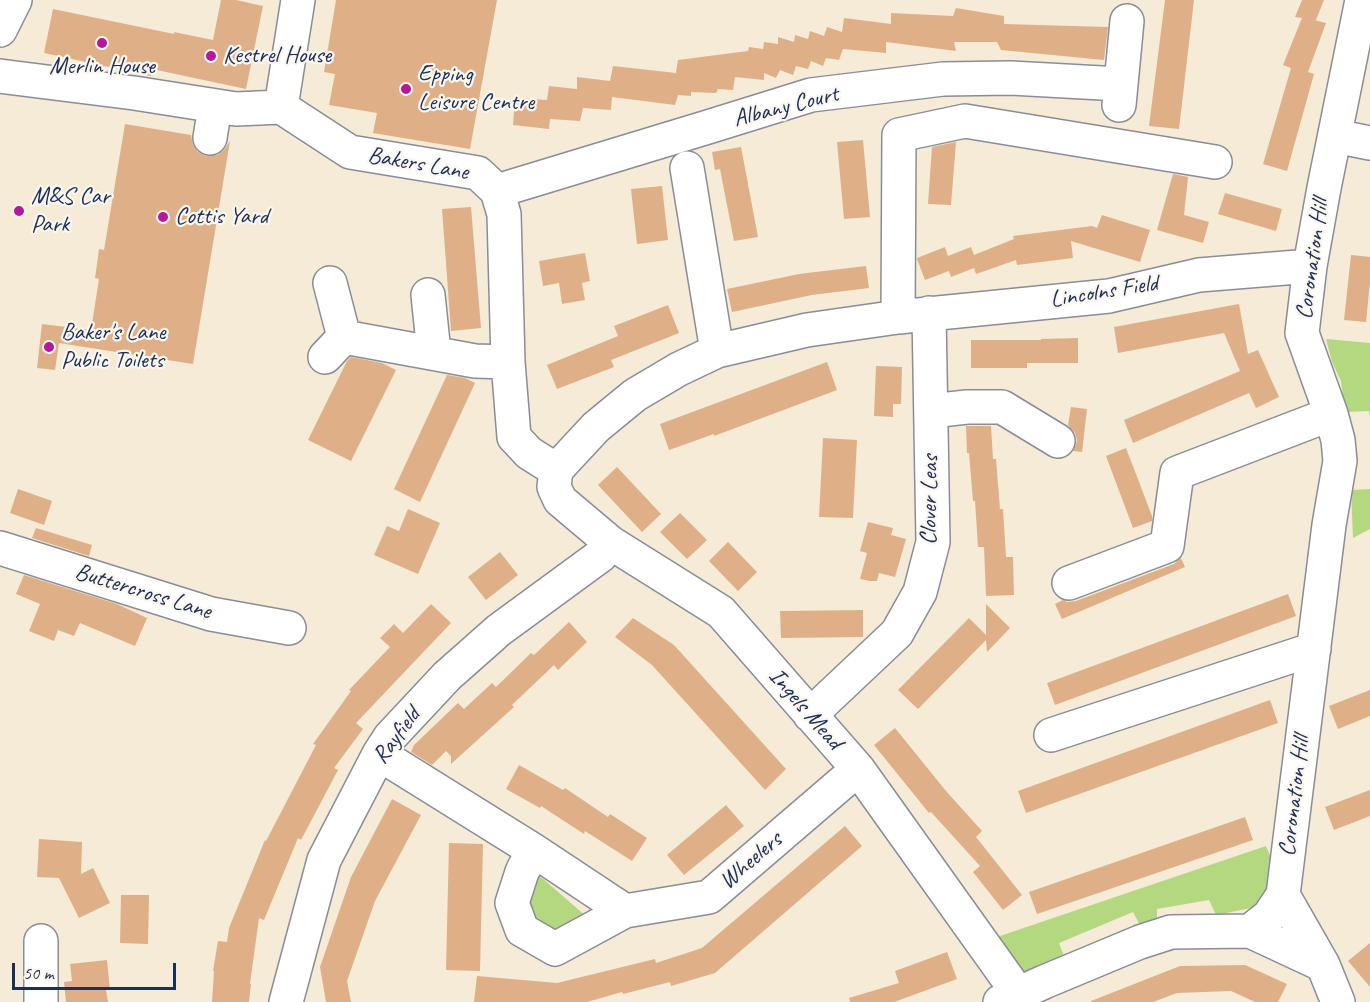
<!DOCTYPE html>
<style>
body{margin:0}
#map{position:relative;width:1370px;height:1002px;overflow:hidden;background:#f5ebd6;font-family:Caveat,sans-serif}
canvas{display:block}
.scale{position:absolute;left:12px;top:963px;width:164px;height:27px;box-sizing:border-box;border:3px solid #1b2f5e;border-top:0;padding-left:8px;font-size:18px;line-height:21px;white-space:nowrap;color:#1b2f5e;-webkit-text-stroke:4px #fbf7ec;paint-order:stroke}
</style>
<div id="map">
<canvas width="1370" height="1002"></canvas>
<div class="scale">50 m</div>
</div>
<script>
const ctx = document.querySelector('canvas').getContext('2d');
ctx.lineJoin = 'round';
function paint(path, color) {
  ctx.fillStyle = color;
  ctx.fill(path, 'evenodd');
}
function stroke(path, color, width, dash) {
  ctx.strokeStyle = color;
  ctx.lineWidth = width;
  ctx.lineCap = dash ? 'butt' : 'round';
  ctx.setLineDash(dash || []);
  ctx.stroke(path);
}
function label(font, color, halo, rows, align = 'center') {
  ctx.font = font + ' Caveat,sans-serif';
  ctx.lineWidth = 4.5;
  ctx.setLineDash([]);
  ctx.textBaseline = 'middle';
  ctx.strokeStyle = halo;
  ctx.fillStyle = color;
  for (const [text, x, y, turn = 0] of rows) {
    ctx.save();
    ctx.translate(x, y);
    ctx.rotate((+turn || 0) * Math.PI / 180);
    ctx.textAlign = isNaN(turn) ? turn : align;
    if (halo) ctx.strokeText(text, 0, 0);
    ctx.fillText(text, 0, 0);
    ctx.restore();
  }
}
const green = new Path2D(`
 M 1326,339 L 1370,343 L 1370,417 L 1369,411 L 1345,412 L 1341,381 L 1332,362 Z
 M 1370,489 L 1370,529 L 1353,538 L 1351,490 Z
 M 1266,846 L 1274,865 L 1261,906 L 1216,915 L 1209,900 L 1157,909 L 1157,924 L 1142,929 L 1133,912 L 1059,943 L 1065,959 L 1023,976 L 997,937 Z
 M 535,872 L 587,917 L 565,932 L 533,927 L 524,885 Z`);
const building = new Path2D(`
 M 221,0 L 236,0 L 263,6 L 246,89 L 152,69 L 151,76 L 44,53 L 53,9 L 174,34 L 174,32 L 213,40 Z
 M 336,0 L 497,0 L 470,149 L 373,133 L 377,113 L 329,105 L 335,74 L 324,72 Z
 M 1165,0 L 1194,0 L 1179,129 L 1149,126 Z
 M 1302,0 L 1324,0 L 1316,20 L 1314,20 L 1326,23 L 1308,72 L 1314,74 L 1287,171 L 1263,164 L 1291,68 L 1283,65 L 1302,18 L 1295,17 Z
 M 956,8 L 1004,16 L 1004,24 L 1108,27 L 1104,60 L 1001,50 L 997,42 L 954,42 L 956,51 L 886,42 L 886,53 L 843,49 L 839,60 L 826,58 L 823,66 L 811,61 L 808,69 L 796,66 L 793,75 L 780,70 L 776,78 L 764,73 L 764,80 L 735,77 L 733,90 L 718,89 L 716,93 L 691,92 L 691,96 L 678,95 L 675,105 L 612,97 L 611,110 L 583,108 L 580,121 L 550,119 L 549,129 L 513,125 L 515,98 L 547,100 L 549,86 L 577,89 L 577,77 L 610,81 L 613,66 L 676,73 L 678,60 L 748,51 L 749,47 L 763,49 L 764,42 L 778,44 L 778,37 L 794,42 L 795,35 L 808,39 L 810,31 L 824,36 L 827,27 L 842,32 L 844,18 L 891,24 L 891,13 L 953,16 Z
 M 125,124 L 191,135 L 193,145 L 198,152 L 207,156 L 217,155 L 224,150 L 230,141 L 193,364 L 59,343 L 55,370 L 37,368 L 42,324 L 91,330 L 99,279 L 95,278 L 97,264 L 99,249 L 104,250 Z
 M 863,140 L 870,217 L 844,219 L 837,142 Z
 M 956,142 L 951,205 L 928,204 L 932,147 Z
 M 741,147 L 758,237 L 734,241 L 720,169 L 715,170 L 712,152 Z
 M 1173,174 L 1188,177 L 1184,215 L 1209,222 L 1203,243 L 1157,230 Z
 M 662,186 L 668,240 L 637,244 L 631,189 Z
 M 1225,193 L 1282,209 L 1276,231 L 1218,214 Z
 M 471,207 L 481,328 L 451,331 L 442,209 Z
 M 1102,215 L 1150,230 L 1140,262 L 1071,241 L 1073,258 L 1017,265 L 1016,260 L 976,274 L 974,268 L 951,277 L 949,271 L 925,280 L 917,259 L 917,258 L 945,247 L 948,256 L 971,247 L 974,255 L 1014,239 L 1013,236 L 1092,226 L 1097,228 Z
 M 585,253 L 590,281 L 582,283 L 585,300 L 562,304 L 559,283 L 543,286 L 539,261 Z
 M 1351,255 L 1370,257 L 1370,282 L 1366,322 L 1344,320 Z
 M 866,266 L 869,288 L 812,295 L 732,312 L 727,289 L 799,274 Z
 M 1239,304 L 1248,354 L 1258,350 L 1279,397 L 1256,408 L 1249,393 L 1133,443 L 1124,420 L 1240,371 L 1224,333 L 1118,353 L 1114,327 Z
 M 668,305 L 679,333 L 611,360 L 614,367 L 557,389 L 547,365 L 618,336 L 614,326 Z
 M 1078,338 L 1078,363 L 1027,363 L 1027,368 L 971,368 L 971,340 L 1041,340 L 1041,339 Z
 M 351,357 L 382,363 L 396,370 L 351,461 L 308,440 L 347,361 Z
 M 827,362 L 837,390 L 714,436 L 714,434 L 669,450 L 660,424 Z
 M 876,366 L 902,367 L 901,404 L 893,404 L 893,417 L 874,416 Z
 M 447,375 L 465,378 L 475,383 L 420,502 L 394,489 Z
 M 1071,407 L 1087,409 L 1082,452 L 1073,451 L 1077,441 L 1075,433 L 1068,425 Z
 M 966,426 L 991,426 L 993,459 L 996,459 L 1000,509 L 1003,509 L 1006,557 L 1013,557 L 1014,595 L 986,596 L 984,547 L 978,547 L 975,501 L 973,501 L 969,453 L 967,453 Z
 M 823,438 L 857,440 L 853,518 L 819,517 Z
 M 1126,448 L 1152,516 L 1152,521 L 1133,528 L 1106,456 Z
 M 617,467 L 661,514 L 642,532 L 598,485 Z
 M 18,489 L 52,501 L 44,525 L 10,513 Z
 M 408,509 L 440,523 L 418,574 L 374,555 L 387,526 L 399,531 Z
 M 680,513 L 707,540 L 687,559 L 660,532 Z
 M 868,522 L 893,528 L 891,535 L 906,539 L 895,577 L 879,573 L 877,581 L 870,581 L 860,579 L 867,553 L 860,551 Z
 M 36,528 L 92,545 L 89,556 L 32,538 Z
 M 728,542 L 757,572 L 738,591 L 709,561 Z
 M 500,552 L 518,575 L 486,600 L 468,577 Z
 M 1181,558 L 1185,567 L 1062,619 L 1055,604 L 1063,600 L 1067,602 L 1076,601 L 1174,564 Z
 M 24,575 L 117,604 L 147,618 L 135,646 L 80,623 L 74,636 L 58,630 L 54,641 L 29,631 L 40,604 L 16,594 Z
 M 1288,594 L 1296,616 L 1055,705 L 1047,683 Z
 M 431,604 L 451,623 L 356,723 L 363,729 L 334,768 L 338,770 L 301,840 L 298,838 L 264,920 L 259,918 L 250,984 L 251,984 L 249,1002 L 212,1002 L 214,971 L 213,971 L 218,941 L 227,942 L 229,928 L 265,840 L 266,841 L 316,745 L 313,744 L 351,691 L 349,690 L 390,647 L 380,638 L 394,624 L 403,633 Z
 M 986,604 L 1010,628 L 987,652 L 986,640 L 918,709 L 898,690 L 969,618 L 986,635 Z
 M 863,610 L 863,637 L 781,638 L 780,611 Z
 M 633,618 L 674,645 L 786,769 L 765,790 L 652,665 L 615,637 Z
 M 569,622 L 587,642 L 558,670 L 554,665 L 512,705 L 514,707 L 451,764 L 451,756 L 446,751 L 432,765 L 411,752 L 414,745 L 458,703 L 464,709 L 492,683 L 496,687 L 531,653 L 534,655 Z
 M 1370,690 L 1370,716 L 1338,729 L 1329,706 Z
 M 1270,700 L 1278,723 L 1026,813 L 1018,791 Z
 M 895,728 L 946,791 L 982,831 L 976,837 L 1022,895 L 1003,910 L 973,872 L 980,866 L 931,812 L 929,813 L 874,745 Z
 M 519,765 L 563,790 L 565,788 L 608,817 L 610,814 L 647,838 L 632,861 L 585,831 L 584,834 L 541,806 L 540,808 L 506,789 Z
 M 1370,790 L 1370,816 L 1334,830 L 1325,807 Z
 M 392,799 L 421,815 L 375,901 L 347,981 L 351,1002 L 326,1002 L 320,967 L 351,877 Z
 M 726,805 L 744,826 L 684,875 L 667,855 Z
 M 1245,817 L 1253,840 L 1037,914 L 1029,892 Z
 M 845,826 L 862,846 L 715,973 L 671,986 L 670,982 L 623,994 L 622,992 L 587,1002 L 474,1002 L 477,976 L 557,983 L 655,959 L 656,963 L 702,948 Z
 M 39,839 L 82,842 L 81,874 L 93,868 L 110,903 L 79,918 L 59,878 L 37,877 Z
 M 449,843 L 483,844 L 480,971 L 446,970 Z
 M 121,895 L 149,895 L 148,944 L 120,943 Z
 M 1370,943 L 1370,987 L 1348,961 Z
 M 947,952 L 957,979 L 894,1002 L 850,1002 L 849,998 L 899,983 L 895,971 Z
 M 107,960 L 110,990 L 106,990 L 108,1002 L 66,1002 L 64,982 L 72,981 L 70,964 Z
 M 1245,965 L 1287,984 L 1278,1002 L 1255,1002 L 1231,991 L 1177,993 L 1153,1002 L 1091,1002 L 1091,1001 L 1180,966 Z`);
const minor = new Path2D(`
 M 298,0 L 281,107 L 350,152 L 478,173 L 497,191 L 504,214 L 508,362 L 514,437 L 529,453 L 556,470
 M 0,30 L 15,0
 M 0,76 L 134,93 L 236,109 L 281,107
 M 1119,105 L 1127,21
 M 1335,136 L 1370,143
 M 210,138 L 215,106
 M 687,168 L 717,351
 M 497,191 L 708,127 L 811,95 L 943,79 L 1011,78 L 1120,84
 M 330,283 L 344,337
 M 428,295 L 434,353
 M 898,317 L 899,135 L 965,121 L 1215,162
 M 325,357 L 344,337 L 475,361 L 508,362
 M 931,411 L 967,407 L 1002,407 L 1058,441
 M 556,470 L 596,427 L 635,395 L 679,369 L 717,351 L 807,330 L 898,317 L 1109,296 L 1199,275 L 1310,266
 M 556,470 L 554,487 L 560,500 L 611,543 L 721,612 L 858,769 L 1018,993
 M 0,548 L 211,614 L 289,628
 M 1069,583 L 1167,546 L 1177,473 L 1331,414
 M 810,715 L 897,633 L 920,592 L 933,542 L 929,313
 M 1051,735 L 1314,649
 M 379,754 L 533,850 L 625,911 L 709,897 L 858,769
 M 533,850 L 522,872 L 512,903 L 522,930 L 555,949 L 625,911
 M 1283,895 L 1323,965
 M 1250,931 L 1269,916 L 1283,895 L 1329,525 L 1340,461 L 1338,440 L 1331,414 L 1302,333 L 1310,266 L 1324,188 L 1362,0
 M 41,1002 L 41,941
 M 286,1002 L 324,860 L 379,754 L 390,737 L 447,676 L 499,630 L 600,556 L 611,543
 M 1000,1002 L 1044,982 L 1140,942 L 1171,932 L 1250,931 L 1323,965 L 1338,1002`);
const markers = [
 [102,43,6,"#b5179e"],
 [211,56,6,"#b5179e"],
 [406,89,6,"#b5179e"],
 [19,211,6,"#b5179e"],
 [163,217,6,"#b5179e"],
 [49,347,6,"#b5179e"]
];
const poiNames = [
 ["Kestrel House",223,56],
 ["Merlin House",102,67,"center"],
 ["Epping",418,75],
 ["Leisure Centre",418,103],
 ["M&S Car",31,197],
 ["Park",31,225],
 ["Cottis Yard",175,217],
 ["Baker's Lane",61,333],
 ["Public Toilets",61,361]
];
const streetNames = [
 ["Albany Court",786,107,-14],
 ["Bakers Lane",418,164,10],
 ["Coronation Hill",1313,259,-82],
 ["Lincolns Field",1104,292,-9],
 ["Clover Leas",930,500,-89],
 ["Buttercross Lane",143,592,17],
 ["Ingels Mead",805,709,49],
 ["Rayfield",397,736,-53],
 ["Coronation Hill",1295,796,-83],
 ["Wheelers",751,861,-41]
];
paint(green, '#b4d880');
paint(building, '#dfb088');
stroke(minor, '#888d9a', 36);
stroke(minor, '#fff', 33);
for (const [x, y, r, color] of markers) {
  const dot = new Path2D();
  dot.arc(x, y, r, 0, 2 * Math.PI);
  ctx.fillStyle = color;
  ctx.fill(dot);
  stroke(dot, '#fbf7ec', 2);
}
label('24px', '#1b2f5e', '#fbf7ec', poiNames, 'left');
label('24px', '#1b2f5e', '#fbf7ec', streetNames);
</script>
